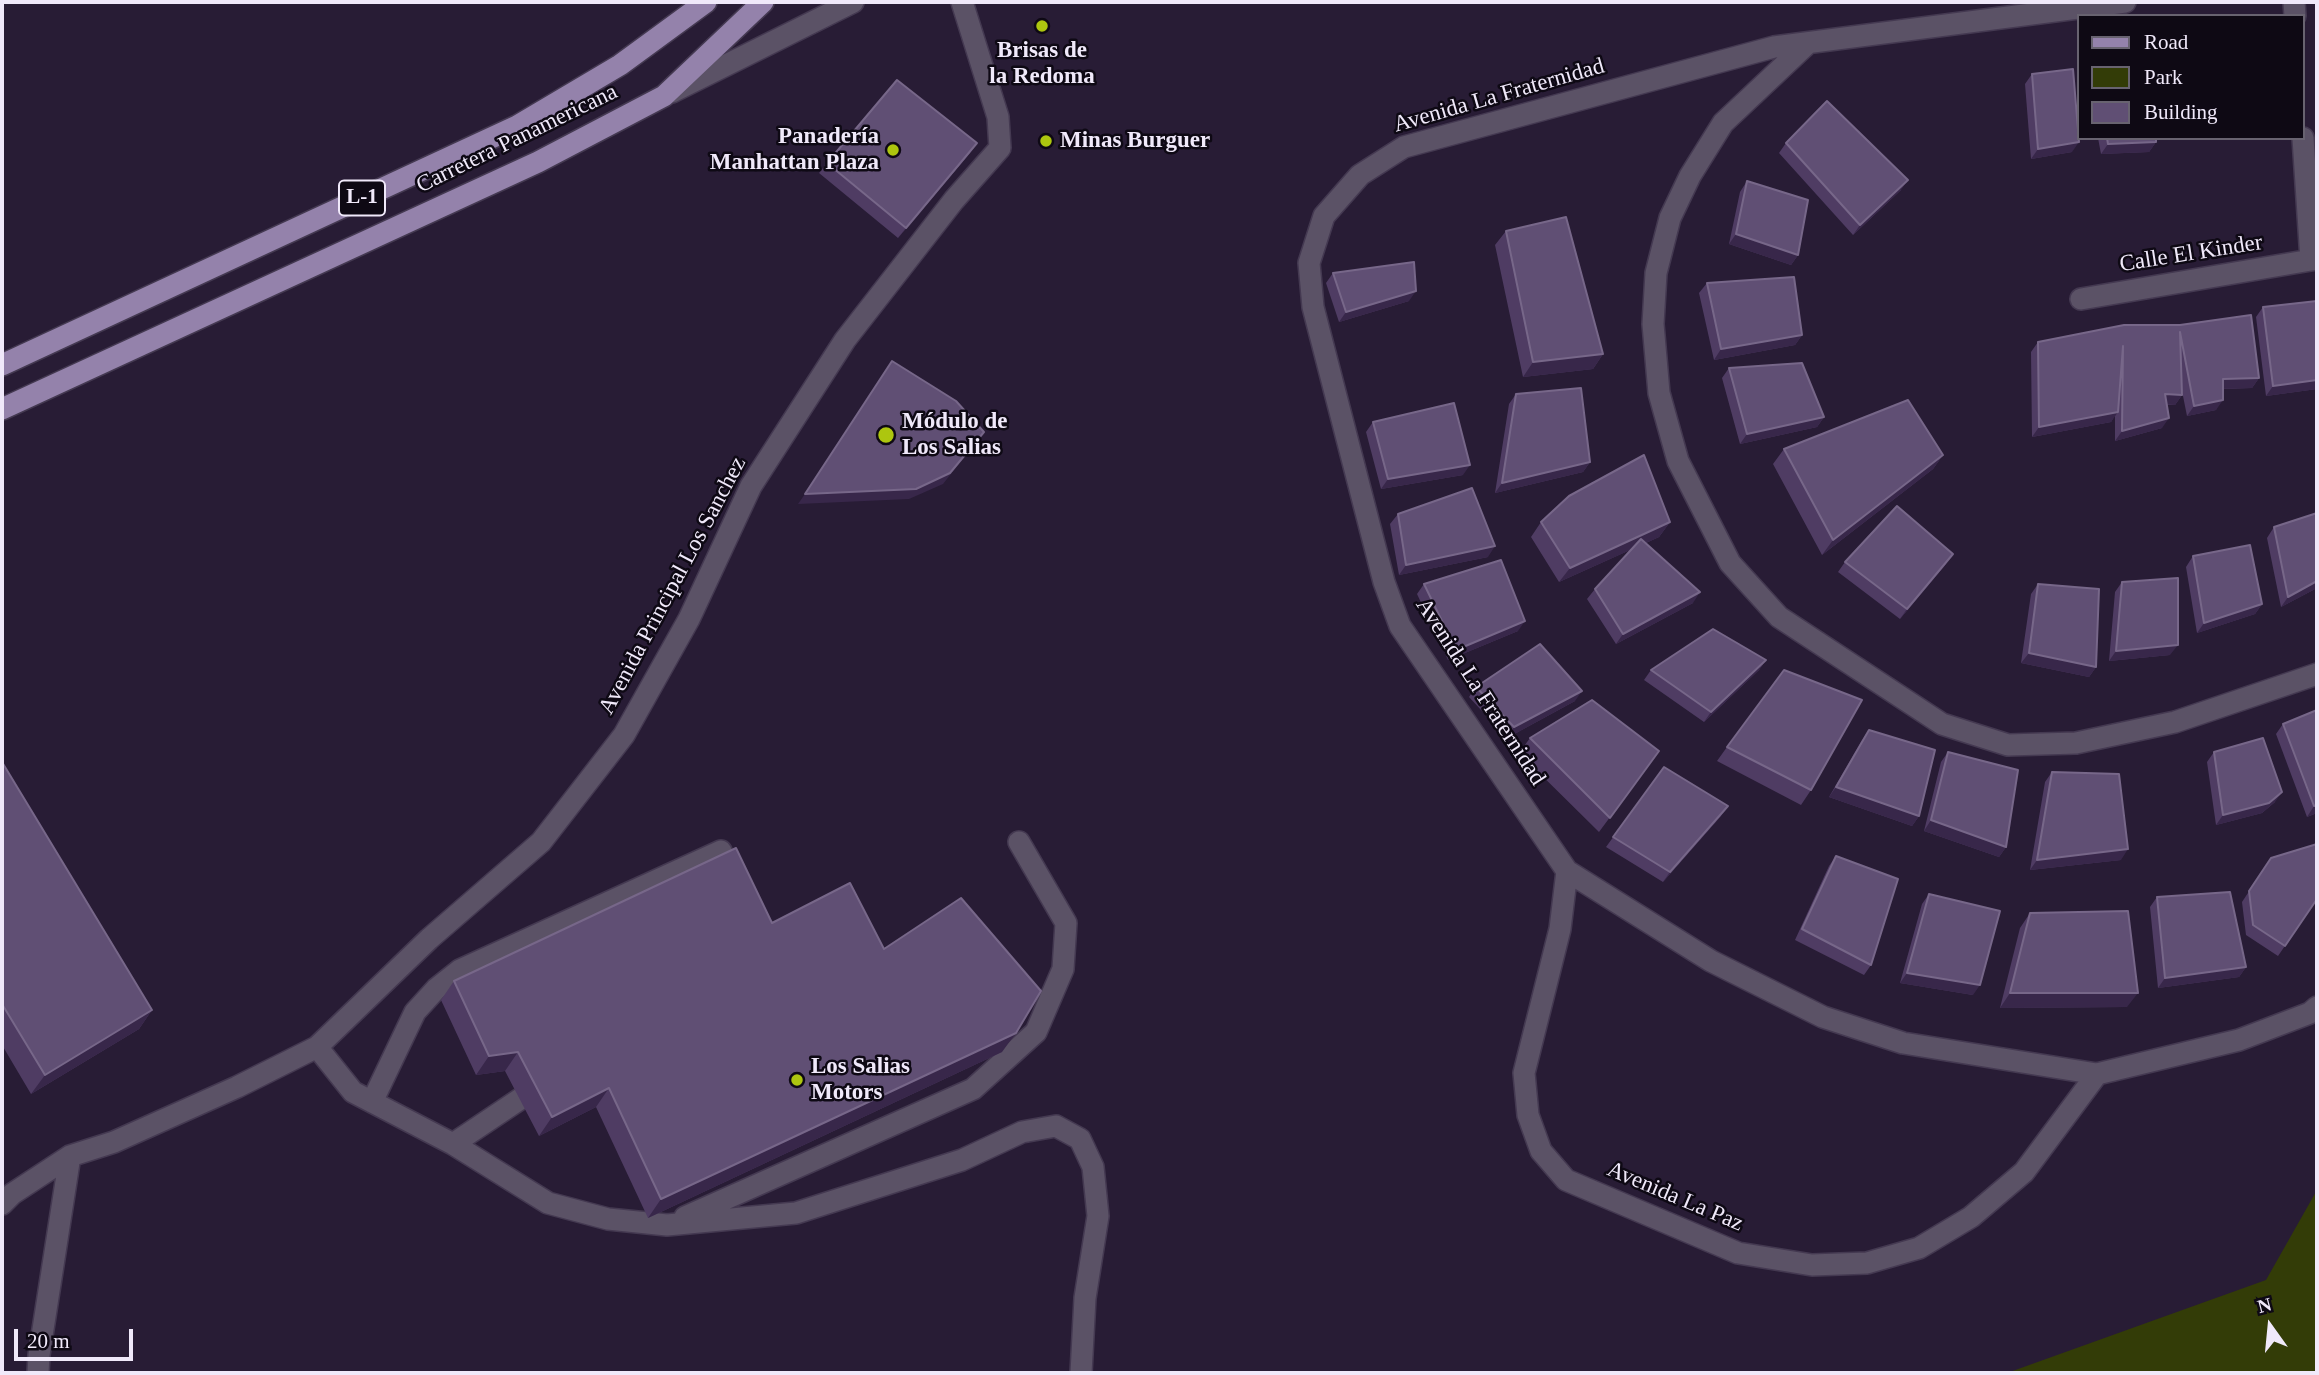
<!DOCTYPE html>
<meta charset="utf-8">
<style>
body{margin:0}
#map{position:relative;width:2319px;height:1375px;overflow:hidden;background:#281c35;font-family:"Times New Roman",serif}
canvas{display:block}
.frame{position:absolute;inset:0;border:4px solid #f0e9fa;pointer-events:none}
.legend{position:absolute;left:2077px;top:14px;width:228px;height:126px;box-sizing:border-box;background:#0e0914;border:2px solid #686370;margin:0;padding:9px 12px;list-style:none;font-size:21px;color:#f0e9fa}
.legend li{display:flex;align-items:center;gap:14px;height:35px}
.legend b{width:35px;border:2px solid #686370}
.north{position:absolute;left:2235px;top:1291px;width:70px;height:70px;-webkit-text-stroke:5px #0e0914;paint-order:stroke;rotate:345deg;font-size:19px;font-weight:700;line-height:28px;text-align:center;color:#f0e9fa}
.north::after{content:'';display:block;margin:auto;width:24px;height:32px;background:#f0e9fa;clip-path:polygon(50% 0,100% 100%,50% 72%,0 100%)}
.scale{position:absolute;left:14px;top:1329px;width:119px;height:32px;box-sizing:border-box;border:4px solid #f0e9fa;border-top:0;padding-left:9px;font-size:21px;line-height:24px;white-space:nowrap;color:#f0e9fa;-webkit-text-stroke:5px #0e0914;paint-order:stroke}
</style>
<div id="map">
<canvas width="2319" height="1375"></canvas>
<div class="frame"></div>
<ul class="legend">
<li><b style="height:9px;background:#9482ab"></b>Road</li>
<li><b style="height:19px;background:#333c07"></b>Park</li>
<li><b style="height:19px;background:#604f74"></b>Building</li>
</ul>
<div class="north">N</div>
<div class="scale">20 m</div>
</div>
<script>
const ctx = document.querySelector('canvas').getContext('2d');
ctx.lineJoin = 'round';
function paint(path, color) {
  ctx.fillStyle = color;
  ctx.fill(path, 'evenodd');
}
function stroke(path, color, width, dash) {
  ctx.strokeStyle = color;
  ctx.lineWidth = width;
  ctx.lineCap = dash ? 'butt' : 'round';
  ctx.setLineDash(dash || []);
  ctx.stroke(path);
}
function label(font, color, halo, rows, align = 'center') {
  ctx.font = font + ' "Times New Roman",serif';
  ctx.lineWidth = 5;
  ctx.setLineDash([]);
  ctx.textBaseline = 'middle';
  ctx.strokeStyle = halo;
  ctx.fillStyle = color;
  for (const [text, x, y, turn = 0] of rows) {
    ctx.save();
    ctx.translate(x, y);
    ctx.rotate((+turn || 0) * Math.PI / 180);
    ctx.textAlign = isNaN(turn) ? turn : align;
    if (halo) ctx.strokeText(text, 0, 0);
    ctx.fillText(text, 0, 0);
    ctx.restore();
  }
}
const green = new Path2D(`
 M 2317,1190 L 2317,1373 L 2007,1373 L 2266,1280 Z`);
const minor = new Path2D(`
 M 2125,2 L 1774,47 L 1404,147 L 1360,175 L 1324,216 L 1309,263 L 1313,307 L 1384,582 L 1400,626 L 1567,871 L 1711,961 L 1823,1017 L 1903,1043 L 2097,1074 L 2239,1040 L 2310,1013 L 2317,1007
 M 2294,2 L 2295,16
 M 1808,43 L 1723,123 L 1690,176 L 1670,218 L 1656,273 L 1653,324 L 1659,393 L 1678,461 L 1730,563 L 1779,617 L 1942,724 L 2008,745 L 2076,743 L 2175,722 L 2317,674
 M 672,92 L 853,2
 M 2303,138 L 2311,260
 M 2081,299 L 2317,259
 M 1567,871 L 1560,929 L 1524,1073 L 1528,1115 L 1541,1151 L 1566,1180 L 1738,1253 L 1812,1265 L 1867,1263 L 1919,1248 L 1971,1217 L 2024,1172 L 2097,1074
 M 317,1047 L 353,1092 L 453,1144 L 548,1203 L 608,1219 L 667,1225 L 796,1213 L 962,1160 L 1022,1132 L 1056,1126 L 1080,1139 L 1093,1167 L 1098,1216 L 1085,1298 L 1081,1373
 M 372,1102 L 415,1012 L 436,989 L 460,970 L 721,851
 M 453,1144 L 541,1085
 M 2,1204 L 12,1194 L 70,1156 L 114,1142 L 237,1087 L 317,1047 L 429,939 L 541,842 L 624,735 L 689,619 L 751,486 L 845,340 L 954,200 L 1000,148 L 998,117 L 962,2
 M 685,1217 L 973,1089 L 1036,1032 L 1063,969 L 1066,923 L 1019,842
 M 38,1373 L 39,1355 L 70,1156`);
const major = new Path2D(`
 M 2,365 L 517,126 L 620,65 L 706,2
 M 2,409 L 538,162 L 664,96 L 763,2`);
const wall = new Path2D(`
 M 2032,74 L 2072,152 L 2031,159 L 2025,84 Z
 M 2098,138 L 2156,138 L 2156,142 L 2149,152 L 2101,154 Z
 M 1786,143 L 1901,190 L 1853,235 L 1779,153 Z
 M 970,153 L 898,238 L 819,173 L 827,163 Z
 M 1747,181 L 1798,255 L 1791,265 L 1729,244 L 1740,192 Z
 M 1506,231 L 1603,354 L 1593,369 L 1523,377 L 1495,245 Z
 M 1333,273 L 1409,301 L 1339,322 L 1326,283 Z
 M 1707,283 L 1802,335 L 1795,345 L 1714,360 L 1699,293 Z
 M 2317,301 L 2317,389 L 2266,396 L 2256,317 L 2263,307 Z
 M 2180,325 L 2259,378 L 2252,388 L 2223,389 L 2216,410 L 2187,416 L 2182,391 L 2182,395 L 2175,405 L 2166,405 L 2162,428 L 2115,441 L 2115,415 L 2111,422 L 2032,437 L 2031,352 L 2038,342 Z
 M 1729,368 L 1824,417 L 1817,427 L 1740,444 L 1722,378 Z
 M 1516,394 L 1590,462 L 1583,472 L 1495,493 L 1509,404 Z
 M 1373,422 L 1463,475 L 1381,489 L 1366,432 Z
 M 1784,449 L 1943,455 L 1933,469 L 1822,555 L 1773,464 Z
 M 1398,514 L 1488,557 L 1399,575 L 1390,524 Z
 M 1541,522 L 1670,522 L 1659,537 L 1646,543 L 1693,603 L 1616,644 L 1587,599 L 1595,589 L 1630,550 L 1559,582 L 1531,537 Z
 M 2274,527 L 2317,588 L 2281,607 L 2267,538 Z
 M 2193,556 L 2262,604 L 2255,614 L 2197,633 L 2186,567 Z
 M 1845,562 L 1946,564 L 1900,619 L 1838,572 Z
 M 2122,582 L 2170,655 L 2109,661 L 2115,592 Z
 M 1424,584 L 1518,631 L 1448,660 L 1417,594 Z
 M 2038,584 L 2096,667 L 2089,677 L 2021,663 L 2031,594 Z
 M 1766,660 L 1759,670 L 1704,722 L 1644,680 L 1651,670 Z
 M 1476,687 L 1575,701 L 1507,738 L 1469,697 Z
 M 2317,710 L 2317,813 L 2307,817 L 2276,734 L 2283,724 Z
 M 1869,730 L 1919,816 L 1912,826 L 1829,797 L 1862,740 Z
 M 1530,738 L 1648,766 L 1599,832 L 1519,753 Z
 M 1727,747 L 1811,790 L 1801,805 L 1717,761 Z
 M 1948,752 L 2006,847 L 1999,857 L 1924,831 L 1941,762 Z
 M 2214,752 L 2275,802 L 2262,813 L 2216,825 L 2207,762 Z
 M 2,762 L 152,1010 L 139,1029 L 31,1094 L 2,1045 Z
 M 1664,767 L 1721,816 L 1663,882 L 1606,847 Z
 M 2052,772 L 2121,860 L 2030,870 L 2045,782 Z
 M 1836,856 L 1871,965 L 1864,975 L 1795,940 L 1829,866 Z
 M 2271,858 L 2317,899 L 2278,956 L 2246,935 L 2242,902 Z
 M 1929,894 L 1973,995 L 1900,983 L 1922,904 Z
 M 2157,897 L 2246,967 L 2239,977 L 2158,988 L 2150,907 Z
 M 2030,913 L 2127,1007 L 2000,1008 L 2020,928 Z
 M 772,923 L 884,949 L 1002,1052 L 648,1218 L 596,1107 L 539,1136 L 505,1071 L 476,1075 L 441,1000 L 454,981 Z`);
const shadedWall = new Path2D(`
 M 2079,142 L 2072,152 L 2031,159 L 2038,149 Z
 M 2156,142 L 2149,152 L 2101,154 L 2108,144 Z
 M 977,143 L 970,153 L 898,238 L 906,228 Z
 M 1908,180 L 1901,190 L 1853,235 L 1860,225 Z
 M 1736,234 L 1798,255 L 1791,265 L 1729,244 Z
 M 1416,291 L 1409,301 L 1339,322 L 1346,312 Z
 M 1802,335 L 1795,345 L 1714,360 L 1721,349 Z
 M 1603,354 L 1593,369 L 1523,377 L 1533,362 Z
 M 2259,378 L 2252,388 L 2216,389 L 2223,379 Z
 M 2317,380 L 2317,389 L 2266,396 L 2273,386 Z
 M 2165,394 L 2182,395 L 2175,405 L 2157,404 Z
 M 2223,400 L 2216,410 L 2187,416 L 2194,406 Z
 M 2118,412 L 2111,422 L 2032,437 L 2039,427 Z
 M 1824,417 L 1817,427 L 1740,444 L 1747,434 Z
 M 2169,418 L 2162,428 L 2115,441 L 2122,431 Z
 M 984,432 L 943,484 L 909,499 L 798,504 L 805,494 Z
 M 1943,455 L 1933,469 L 1822,555 L 1833,540 Z
 M 1590,462 L 1583,472 L 1495,493 L 1502,483 Z
 M 1470,465 L 1463,475 L 1381,489 L 1388,479 Z
 M 1670,522 L 1659,537 L 1559,582 L 1570,568 Z
 M 1495,546 L 1488,557 L 1399,575 L 1406,565 Z
 M 1953,554 L 1946,564 L 1900,619 L 1907,609 Z
 M 2317,581 L 2317,588 L 2281,607 L 2288,597 Z
 M 1700,592 L 1693,603 L 1616,644 L 1623,634 Z
 M 2262,604 L 2255,614 L 2197,633 L 2204,623 Z
 M 1525,621 L 1518,631 L 1448,660 L 1456,650 Z
 M 2178,645 L 2170,655 L 2109,661 L 2116,651 Z
 M 2029,653 L 2096,667 L 2089,677 L 2021,663 Z
 M 1766,660 L 1759,670 L 1704,722 L 1711,712 Z
 M 1582,691 L 1575,701 L 1507,738 L 1514,727 Z
 M 1836,787 L 1919,816 L 1912,826 L 1829,797 Z
 M 2282,792 L 2275,802 L 2262,813 L 2216,825 L 2223,815 Z
 M 2317,805 L 2317,813 L 2307,817 L 2314,806 Z
 M 1728,806 L 1721,816 L 1663,882 L 1670,872 Z
 M 1931,820 L 2006,847 L 1999,857 L 1924,831 Z
 M 2128,849 L 2121,860 L 2030,870 L 2037,860 Z
 M 2246,967 L 2239,977 L 2158,988 L 2165,978 Z
 M 1907,973 L 1980,985 L 1973,995 L 1900,983 Z
 M 2010,993 L 2138,993 L 2127,1007 L 2000,1008 Z
 M 152,1010 L 139,1029 L 31,1094 L 45,1075 Z
 M 1016,1033 L 1002,1052 L 648,1218 L 661,1199 Z
 M 518,1052 L 505,1071 L 476,1075 L 489,1056 Z
 M 609,1088 L 596,1107 L 539,1136 L 552,1117 Z`);
const building = new Path2D(`
 M 2073,69 L 2079,142 L 2038,149 L 2032,74 Z
 M 897,80 L 977,143 L 906,228 L 827,163 Z
 M 1827,101 L 1908,180 L 1860,225 L 1786,143 Z
 M 2107,138 L 2156,138 L 2156,142 L 2108,144 Z
 M 1747,181 L 1808,200 L 1798,255 L 1736,234 Z
 M 1566,217 L 1603,354 L 1533,362 L 1506,231 Z
 M 1414,262 L 1416,291 L 1346,312 L 1333,273 Z
 M 1794,277 L 1802,335 L 1721,349 L 1707,283 Z
 M 2317,301 L 2317,380 L 2273,386 L 2263,307 Z
 M 2251,315 L 2259,378 L 2223,379 L 2223,400 L 2194,406 L 2180,332 L 2182,395 L 2165,394 L 2169,418 L 2122,431 L 2123,346 L 2118,412 L 2039,427 L 2038,342 L 2124,325 L 2180,325 Z
 M 892,361 L 956,401 L 984,432 L 950,473 L 916,489 L 805,494 Z
 M 1802,363 L 1824,417 L 1747,434 L 1729,368 Z
 M 1581,388 L 1590,462 L 1502,483 L 1516,394 Z
 M 1908,400 L 1943,455 L 1833,540 L 1784,449 Z
 M 1454,403 L 1470,465 L 1388,479 L 1373,422 Z
 M 1644,455 L 1670,522 L 1570,568 L 1541,522 L 1569,496 Z
 M 1472,488 L 1495,546 L 1406,565 L 1398,514 Z
 M 1897,506 L 1953,554 L 1907,609 L 1845,562 Z
 M 2317,513 L 2317,581 L 2288,597 L 2274,527 Z
 M 1641,539 L 1700,592 L 1623,634 L 1595,589 Z
 M 2250,545 L 2262,604 L 2204,623 L 2193,556 Z
 M 1501,560 L 1525,621 L 1456,650 L 1424,584 Z
 M 2178,578 L 2178,645 L 2116,651 L 2122,582 Z
 M 2038,584 L 2099,589 L 2096,667 L 2029,653 Z
 M 1713,629 L 1766,660 L 1711,712 L 1651,670 Z
 M 1540,644 L 1582,691 L 1514,727 L 1476,687 Z
 M 1784,670 L 1862,700 L 1811,790 L 1727,747 Z
 M 1592,700 L 1659,751 L 1610,818 L 1530,738 Z
 M 2317,710 L 2317,805 L 2314,806 L 2283,724 Z
 M 1869,730 L 1935,750 L 1919,816 L 1836,787 Z
 M 2263,738 L 2282,792 L 2269,803 L 2223,815 L 2214,752 Z
 M 1948,752 L 2018,770 L 2006,847 L 1931,820 Z
 M 2,762 L 152,1010 L 45,1075 L 2,1004 Z
 M 1664,767 L 1728,806 L 1670,872 L 1613,837 Z
 M 2052,772 L 2119,774 L 2128,849 L 2037,860 Z
 M 2317,844 L 2317,899 L 2285,946 L 2253,925 L 2249,891 L 2271,858 Z
 M 736,848 L 772,923 L 850,883 L 884,949 L 961,898 L 1041,991 L 1016,1033 L 661,1199 L 609,1088 L 552,1117 L 518,1052 L 489,1056 L 454,981 Z
 M 1836,856 L 1898,879 L 1871,965 L 1802,929 Z
 M 2230,892 L 2246,967 L 2165,978 L 2157,897 Z
 M 1929,894 L 2000,911 L 1980,985 L 1907,973 Z
 M 2128,911 L 2138,993 L 2010,993 L 2030,913 Z`);
const markers = [
 [1042,26,7,"#adc60f"],
 [1046,141,7,"#adc60f"],
 [893,150,7,"#adc60f"],
 [886,435,9,"#adc60f"],
 [797,1080,7,"#adc60f"]
];
const shields = [
 [362,198,46]
];
const shieldNames = [
 ["L-1",362,198]
];
const poiNames = [
 ["Brisas de",1042,51,"center"],
 ["la Redoma",1042,77,"center"],
 ["Panadería",879,137,"right"],
 ["Manhattan Plaza",879,163,"right"],
 ["Minas Burguer",1060,141],
 ["Módulo de",902,422],
 ["Los Salias",902,448],
 ["Los Salias",811,1067],
 ["Motors",811,1093]
];
const streetNames = [
 ["Avenida La Fraternidad",1499,96,-16],
 ["Carretera Panamericana",517,139,-26],
 ["Calle El Kinder",2191,254,-9],
 ["Avenida Principal Los Sanchez",673,586,-62],
 ["Avenida La Fraternidad",1480,692,57],
 ["Avenida La Paz",1675,1197,23]
];
paint(green, '#333c07');
stroke(minor, '#443951', 24);
stroke(major, '#443951', 24);
stroke(minor, '#5b5266', 21);
stroke(major, '#9482ab', 21);
paint(wall, '#4f3c63');
paint(shadedWall, '#38274a');
paint(building, '#604f74');
stroke(building, '#776789', 2);
for (const [x, y, r, color] of markers) {
  const dot = new Path2D();
  dot.arc(x, y, r, 0, 2 * Math.PI);
  ctx.fillStyle = color;
  ctx.fill(dot);
  stroke(dot, '#0e0914', 2.5);
}
for (const [x, y, w] of shields) {
  const box = new Path2D();
  box.roundRect(x - w / 2, y - 17.5, w, 35, 5);
  ctx.fillStyle = '#0e0914';
  ctx.fill(box);
  stroke(box, '#f0e9fa', 2);
}
label('bold 21px', '#f0e9fa', null, shieldNames);
label('bold 23px', '#f0e9fa', '#0e0914', poiNames, 'left');
label('23px', '#f0e9fa', '#0e0914', streetNames);
</script>
